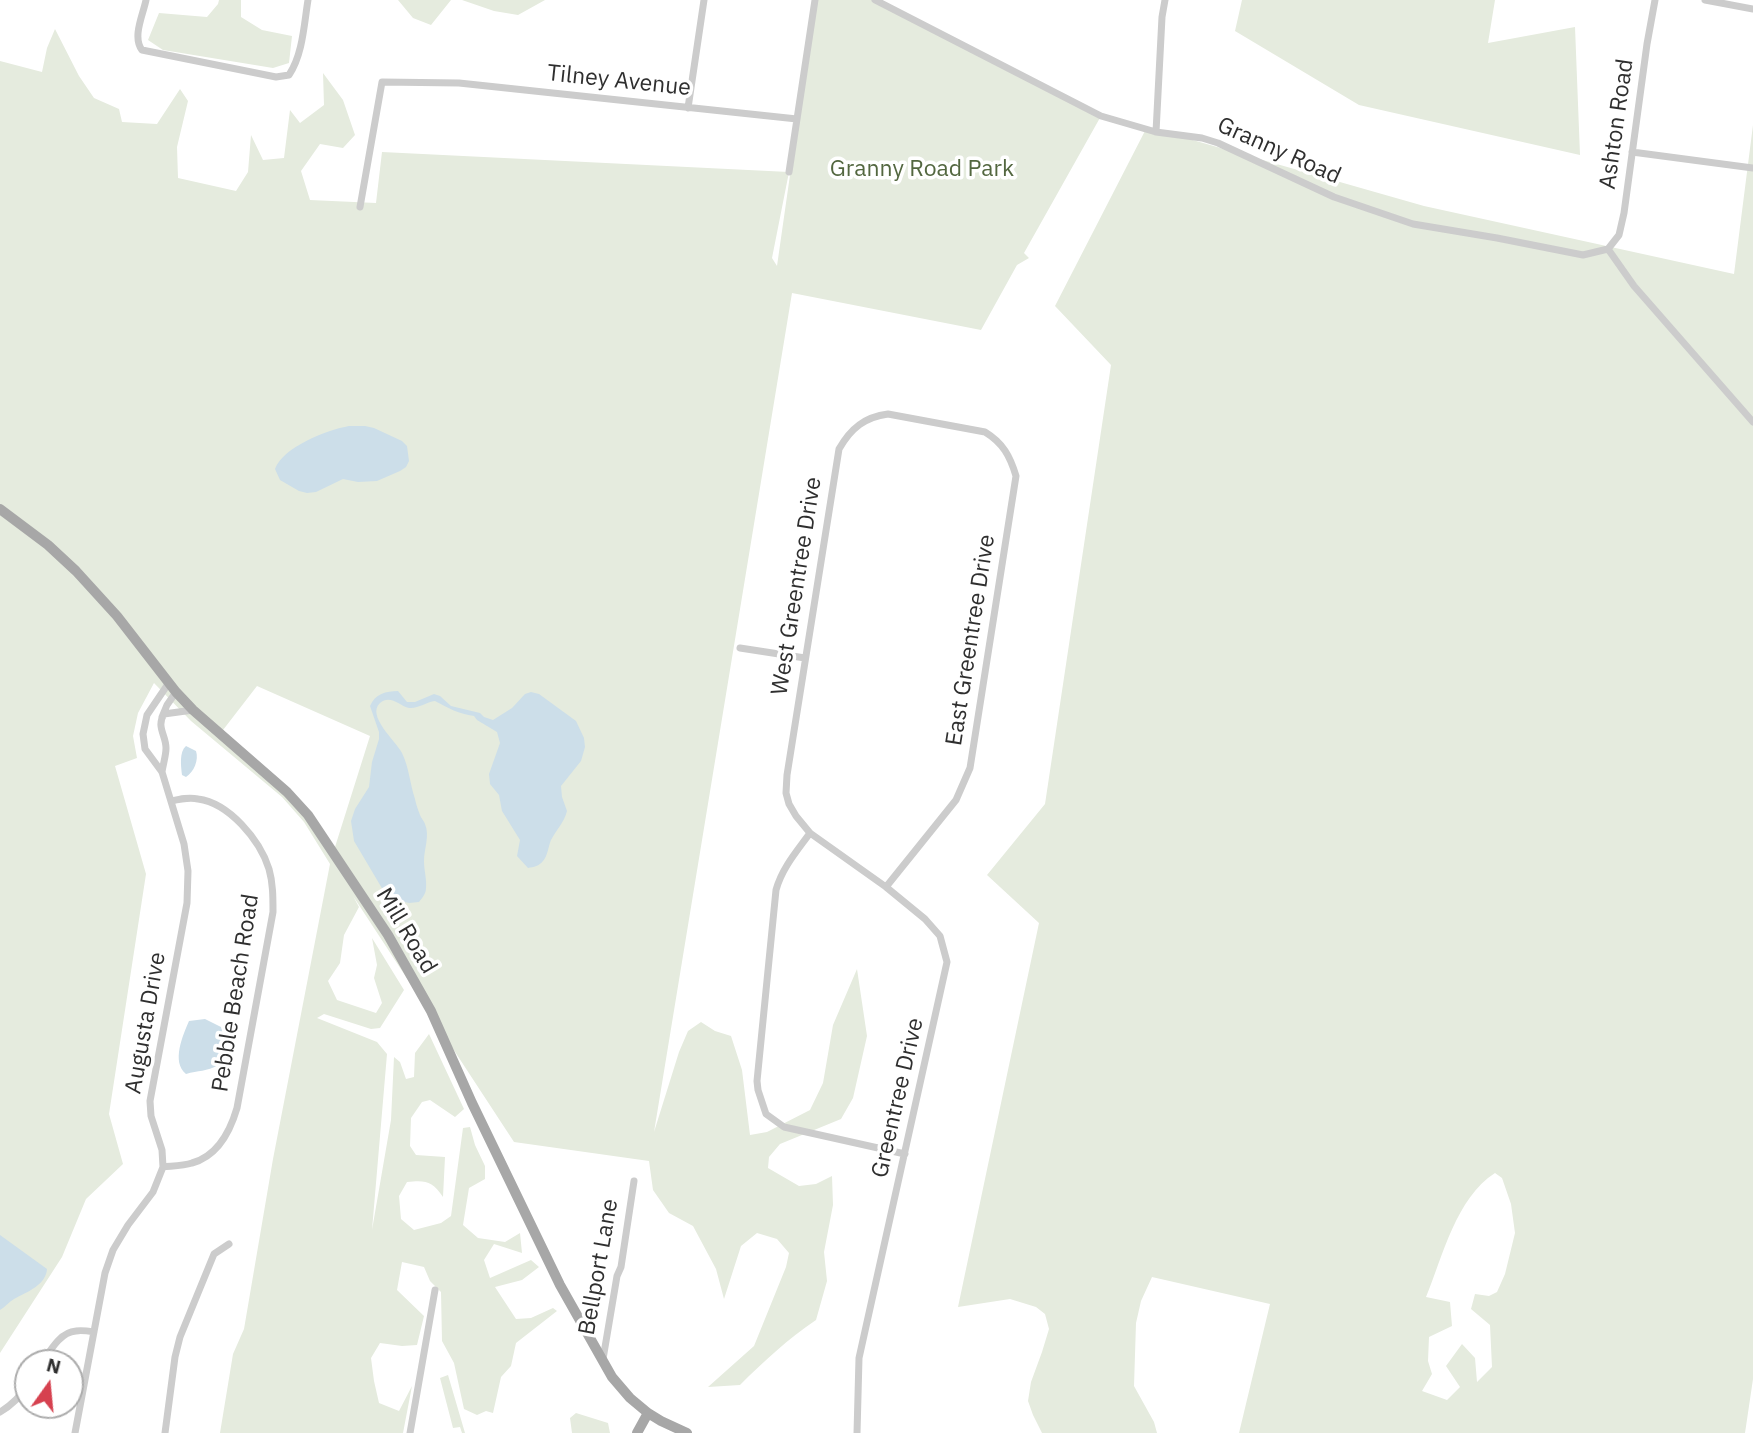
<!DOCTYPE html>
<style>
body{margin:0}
#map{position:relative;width:1753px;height:1433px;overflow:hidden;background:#fff;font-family:"IBM Plex Sans",sans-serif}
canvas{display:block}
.north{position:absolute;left:14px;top:1349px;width:70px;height:70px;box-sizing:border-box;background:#fff;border:2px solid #acacac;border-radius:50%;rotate:15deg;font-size:19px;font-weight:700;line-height:28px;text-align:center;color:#2f2f2f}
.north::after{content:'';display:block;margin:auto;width:24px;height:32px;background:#d6414f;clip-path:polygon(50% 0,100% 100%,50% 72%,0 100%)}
</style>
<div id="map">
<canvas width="1753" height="1433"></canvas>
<div class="north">N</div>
</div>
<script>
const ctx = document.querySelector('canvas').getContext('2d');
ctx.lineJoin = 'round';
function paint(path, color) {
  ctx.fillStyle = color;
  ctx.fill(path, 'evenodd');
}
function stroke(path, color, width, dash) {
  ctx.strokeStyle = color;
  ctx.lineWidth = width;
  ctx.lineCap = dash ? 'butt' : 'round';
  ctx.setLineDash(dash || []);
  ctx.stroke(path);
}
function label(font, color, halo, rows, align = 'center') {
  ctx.font = font + ' "IBM Plex Sans",sans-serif';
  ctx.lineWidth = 7;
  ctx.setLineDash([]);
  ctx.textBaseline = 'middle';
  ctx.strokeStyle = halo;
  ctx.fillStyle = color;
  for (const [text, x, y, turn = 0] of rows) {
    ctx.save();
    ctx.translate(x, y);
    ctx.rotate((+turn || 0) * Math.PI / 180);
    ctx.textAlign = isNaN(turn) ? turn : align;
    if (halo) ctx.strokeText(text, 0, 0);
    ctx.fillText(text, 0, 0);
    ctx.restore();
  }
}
const green = new Path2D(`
 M 219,0 L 241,0 L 241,17 L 262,30 L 292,36 L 289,63 L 273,68 L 163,50 L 148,40 L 159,13 L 207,17 L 218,4 Z
 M 398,0 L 451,0 L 431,25 L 413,18 Z
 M 462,0 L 545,0 L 518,15 L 494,11 Z
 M 815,0 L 878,0 L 1101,116 L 1024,253 L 1029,258 L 1017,265 L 981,330 L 792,293 L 654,1132 L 679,1052 L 688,1031 L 701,1022 L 715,1031 L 731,1036 L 742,1070 L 750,1135 L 767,1132 L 810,1110 L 823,1083 L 833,1025 L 857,969 L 867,1036 L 853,1098 L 841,1119 L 780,1144 L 769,1157 L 768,1168 L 799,1186 L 816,1184 L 832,1176 L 833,1205 L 824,1252 L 827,1281 L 816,1320 C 788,1339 764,1361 740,1385 L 708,1387 L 754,1346 L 786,1267 L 789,1253 L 777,1239 L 757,1233 L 741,1246 L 724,1299 L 716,1269 L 693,1226 L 669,1213 L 653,1190 L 649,1161 L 514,1142 L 353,896 L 359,907 L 344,935 L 340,963 L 328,981 L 337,1000 L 376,1013 L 382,1003 L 374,978 L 377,965 L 372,938 L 404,990 L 380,1028 L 371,1029 L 324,1014 L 317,1018 L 377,1042 L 387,1054 L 372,1230 L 391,1120 L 394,1057 L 400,1062 L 406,1079 L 414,1077 L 415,1053 L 429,1034 L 464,1109 L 455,1117 L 430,1100 L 422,1102 L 411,1118 L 410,1146 L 416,1155 L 445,1157 L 443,1197 C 432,1181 426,1180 407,1182 L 399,1196 L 401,1219 L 414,1230 L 441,1223 L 451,1216 L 463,1128 L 470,1127 L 475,1145 L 485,1166 L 485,1179 L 469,1188 L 463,1225 L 478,1238 L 505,1242 L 520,1233 L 522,1253 L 494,1244 L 484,1260 L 490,1278 L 531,1260 L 539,1267 L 522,1280 L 495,1287 L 516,1319 L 531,1318 L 553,1308 L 557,1311 L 516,1343 L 511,1366 L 501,1377 L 493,1413 L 486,1411 L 477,1415 L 464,1409 L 454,1363 L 442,1341 L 441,1292 L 430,1281 L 424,1267 L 402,1262 L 397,1290 L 424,1316 L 417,1345 L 402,1346 L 380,1343 L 371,1358 L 374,1381 L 379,1403 L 399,1411 L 412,1386 L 403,1433 L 220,1433 L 233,1354 L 244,1329 L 273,1159 L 330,864 L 304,822 L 282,797 L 191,721 L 154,683 L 138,713 L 133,736 L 137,758 L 115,766 L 146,874 L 109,1114 L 123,1164 L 86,1199 L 62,1257 L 0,1353 L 0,61 L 42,72 L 47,48 L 55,29 L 79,76 L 94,98 L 119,109 L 122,122 L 157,124 L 180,89 L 188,101 L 177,147 L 178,178 L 236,191 L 248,172 L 251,135 L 263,160 L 284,158 L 290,110 L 300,123 L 324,105 L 323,73 L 343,100 L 355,135 L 343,148 L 320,144 L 301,171 L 310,200 L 376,203 L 382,152 L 789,172 L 772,258 L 777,266 ZM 257,686 L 370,736 L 335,847 L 223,730 Z
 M 1242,0 L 1495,0 L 1488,43 L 1575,27 L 1580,155 L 1359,105 L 1235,31 Z
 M 1753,125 L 1753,1379 L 1745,1433 L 1239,1433 L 1270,1304 L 1152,1277 L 1141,1301 L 1136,1323 L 1134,1386 L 1154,1422 L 1157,1433 L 1042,1433 L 1033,1415 L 1028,1401 L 1031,1382 L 1042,1352 L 1049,1329 L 1045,1314 L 1036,1307 L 1010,1299 L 958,1307 L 1039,923 L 987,875 L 1045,804 L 1111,365 L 1055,306 L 1147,127 L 1424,206 L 1734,274 ZM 1495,1173 L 1502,1178 L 1511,1204 L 1515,1233 L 1505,1274 L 1497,1292 L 1489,1296 L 1475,1294 L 1471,1309 L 1490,1325 L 1492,1367 L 1477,1382 L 1475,1358 L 1462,1344 L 1446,1366 L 1460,1387 L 1447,1400 L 1422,1391 L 1432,1374 L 1428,1361 L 1429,1337 L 1452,1326 L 1450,1302 L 1426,1297 C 1443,1256 1456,1198 1495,1173 Z
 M 448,1375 L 465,1433 L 462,1433 L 460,1427 L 453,1428 L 440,1378 Z
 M 576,1413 L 608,1423 L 610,1433 L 572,1433 L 570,1418 Z`);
const water = new Path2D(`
 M 349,426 L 365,426 L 374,428 L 402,441 L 407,446 L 409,461 L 406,467 L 400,471 L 377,481 L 358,482 L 343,479 L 316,492 L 307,493 L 299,491 L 280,480 L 275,469 C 283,447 327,430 349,426 Z
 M 398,691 L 407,702 L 415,702 L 434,694 L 440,696 L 451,706 L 480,713 L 484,717 L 493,720 L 512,708 L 525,694 L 531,692 L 539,694 L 576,721 L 584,738 L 585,747 L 581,761 L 561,786 L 562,797 L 567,811 C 564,823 556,830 551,840 C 548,847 548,855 543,861 C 539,866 534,867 528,868 L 517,856 L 520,840 L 502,811 L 499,795 L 490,784 L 489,774 L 500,743 L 497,732 L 477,720 L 474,716 C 459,714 448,708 435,701 C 426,702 418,709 409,708 C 400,706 390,694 380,703 C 366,716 396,741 402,753 C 409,767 410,784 415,799 C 416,804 418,810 420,815 C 421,818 424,821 425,824 C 430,836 424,849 424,861 C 424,870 427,880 426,888 C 426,894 422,898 419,902 L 409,903 L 397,900 L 383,890 L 354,841 L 351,821 L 355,809 L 369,787 L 372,762 L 379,739 L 379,732 L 370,706 C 375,694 386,691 398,691 Z
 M 186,746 L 196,751 C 199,760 194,772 186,777 L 182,775 C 181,766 179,752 186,746 Z
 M 205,1019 L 221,1027 L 224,1038 L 218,1065 C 207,1072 198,1070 186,1074 C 171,1062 183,1035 189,1021 Z
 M 0,1235 L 47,1269 C 46,1285 27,1292 14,1299 C 9,1302 5,1307 0,1310 Z`);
const minor = new Path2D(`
 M 146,0 C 143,15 132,37 142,50 L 276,77 L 289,75 C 303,54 304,24 308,0
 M 875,0 L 1101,116 L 1156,132 L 1202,138 L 1218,143 L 1334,197 L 1413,224 L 1497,238 L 1583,255 L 1608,249
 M 1705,0 L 1753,9
 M 688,108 L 704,0
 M 1156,132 L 1162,17 L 1165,0
 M 1632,152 L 1753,168
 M 789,172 L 815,0
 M 360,207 L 382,82 L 459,83 L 797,119
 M 1608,249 L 1619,235 L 1624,213 L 1647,44 L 1655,0
 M 1608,249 L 1634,286 L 1753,422
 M 740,648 L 805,658
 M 162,717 L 167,705 L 176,692
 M 162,772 C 163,764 166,756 166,748 C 166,735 156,727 164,714 L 193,710
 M 810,833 C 797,851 782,868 776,890 L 757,1081 L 758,1090 L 766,1114 L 784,1127 L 905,1154
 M 163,1167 C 172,1166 183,1166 192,1163 C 218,1156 230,1132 237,1108 L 273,912 C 273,897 273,883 269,869 C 260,840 229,803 198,799 C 189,797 180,799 171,801
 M 603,1359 L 617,1276 L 621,1267 L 634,1181
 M 42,1363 C 50,1351 60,1332 76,1331 C 81,1330 88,1331 94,1332
 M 70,1381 L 84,1383
 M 0,1412 C 12,1405 20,1397 28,1385
 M 75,1433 L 105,1273 L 113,1250 L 128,1225 L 153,1192 L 163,1167 L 162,1150 L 151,1116 L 150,1101 L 187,903 L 188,871 L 184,844 L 162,772 L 145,749 L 143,734 L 147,715 L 168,684
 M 165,1433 L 175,1357 L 180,1337 L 214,1254 L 229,1244
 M 410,1433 L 435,1290
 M 857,1433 L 859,1358 L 947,962 L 940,936 L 925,919 L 886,887 L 810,833 L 796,816 L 789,804 L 786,793 L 787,775 L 839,449 C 851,428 865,417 888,414 L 985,432 C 1003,443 1010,456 1016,476 L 970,768 L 956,800 L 886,887`);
const major = new Path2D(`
 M 0,509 L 48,545 L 76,571 L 117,616 L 176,692 L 193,710 L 287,792 L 308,815 L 388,935 L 431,1011 L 472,1103 L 560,1285 L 612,1377 L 630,1398 L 648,1413 L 661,1421 L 687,1433
 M 637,1433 L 648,1413`);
const streetNames = [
 ["Tilney Avenue",619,81,6],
 ["Ashton Road",1617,124,-82],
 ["Granny Road",1279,151,24],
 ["West Greentree Drive",797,586,-81],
 ["East Greentree Drive",971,640,-81],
 ["Mill Road",406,931,59],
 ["Pebble Beach Road",236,993,-81],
 ["Augusta Drive",146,1023,-80],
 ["Greentree Drive",898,1098,-77],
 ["Bellport Lane",599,1267,-80]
];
const parkNames = [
 ["Granny Road Park",922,169]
];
paint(green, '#e5ebde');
paint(water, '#ccdee9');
stroke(minor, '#ccc', 7);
stroke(major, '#a7a7a7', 10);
label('23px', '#2f2f2f', '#fff', streetNames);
label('23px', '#536740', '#fff', parkNames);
</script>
